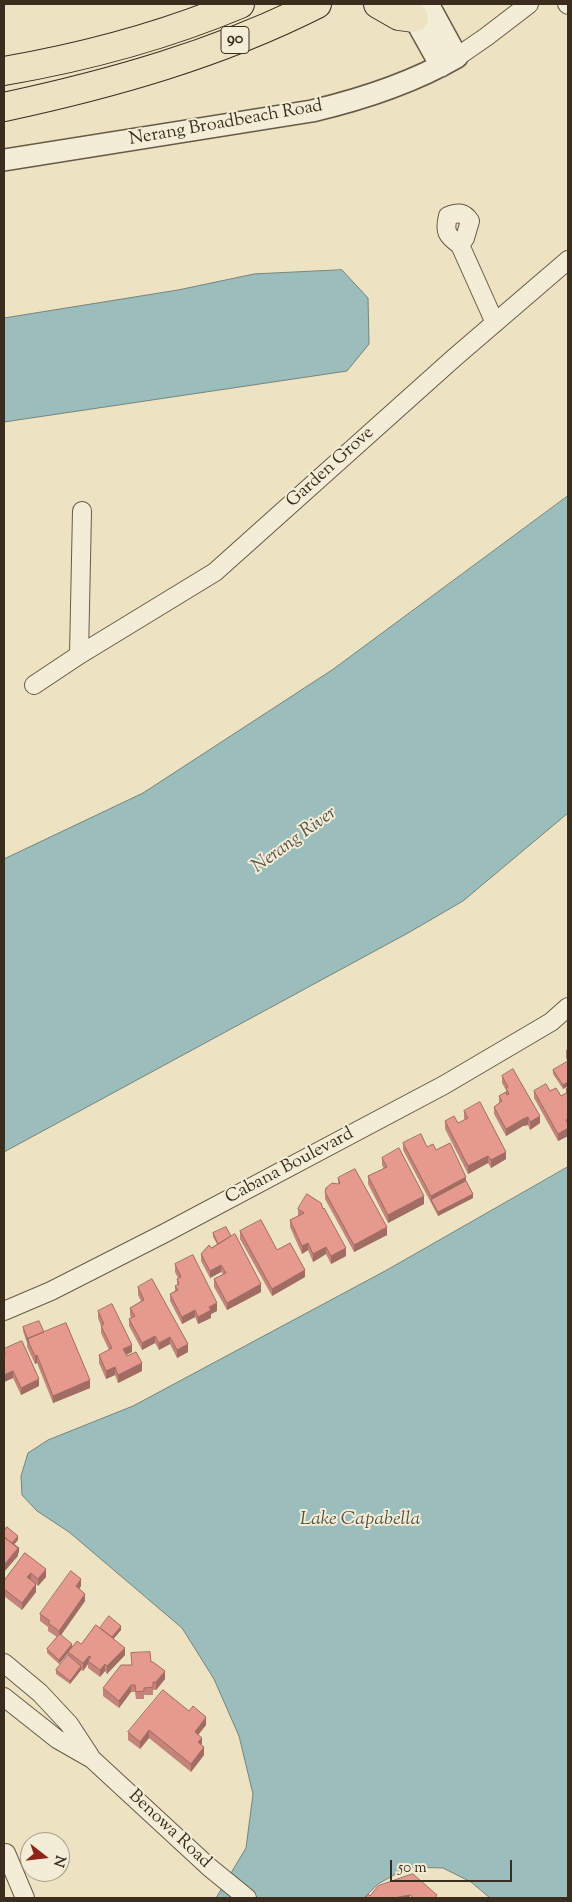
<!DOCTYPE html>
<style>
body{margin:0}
#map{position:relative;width:572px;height:1902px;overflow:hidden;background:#ede3c2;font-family:"Sorts Mill Goudy",serif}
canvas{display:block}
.frame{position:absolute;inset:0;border:5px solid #3a2d1e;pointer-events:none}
.north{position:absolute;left:20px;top:1832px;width:50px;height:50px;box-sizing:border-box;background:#f3edd7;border:1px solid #a9a08d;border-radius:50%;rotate:106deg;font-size:14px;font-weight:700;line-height:20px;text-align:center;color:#3a2d1e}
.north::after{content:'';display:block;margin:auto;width:18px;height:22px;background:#8f2418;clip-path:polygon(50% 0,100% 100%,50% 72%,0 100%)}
.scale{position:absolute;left:390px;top:1860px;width:122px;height:22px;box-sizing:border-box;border:2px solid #3a2d1e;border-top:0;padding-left:6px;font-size:15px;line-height:18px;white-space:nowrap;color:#3a2d1e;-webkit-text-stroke:4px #f3edd7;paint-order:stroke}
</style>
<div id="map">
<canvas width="572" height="1902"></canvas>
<div class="frame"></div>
<div class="north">N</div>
<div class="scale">50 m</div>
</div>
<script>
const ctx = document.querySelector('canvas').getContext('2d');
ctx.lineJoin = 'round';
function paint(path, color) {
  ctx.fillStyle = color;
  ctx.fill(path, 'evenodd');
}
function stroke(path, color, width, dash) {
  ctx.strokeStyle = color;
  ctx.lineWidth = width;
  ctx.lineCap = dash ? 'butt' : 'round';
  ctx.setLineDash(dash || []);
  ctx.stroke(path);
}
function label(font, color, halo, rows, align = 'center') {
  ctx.font = font + ' "Sorts Mill Goudy",serif';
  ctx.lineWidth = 4;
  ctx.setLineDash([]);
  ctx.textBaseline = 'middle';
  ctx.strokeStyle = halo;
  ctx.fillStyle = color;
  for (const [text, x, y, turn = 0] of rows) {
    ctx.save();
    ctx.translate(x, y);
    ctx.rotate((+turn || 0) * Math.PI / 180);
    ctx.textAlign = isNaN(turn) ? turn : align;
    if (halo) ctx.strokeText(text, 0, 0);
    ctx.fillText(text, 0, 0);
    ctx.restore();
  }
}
const water = new Path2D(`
 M 342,270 L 368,298 L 369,344 L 347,371 L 4,422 L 4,318 L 178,290 L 254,274 Z
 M 568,496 L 568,813 L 463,901 L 408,933 L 4,1152 L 4,859 L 143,793 L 332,670 Z
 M 568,1167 L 568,1898 L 490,1898 L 471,1882 L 443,1868 L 408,1867 L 378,1884 L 364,1898 L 216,1898 L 246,1848 L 253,1794 L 239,1736 L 214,1679 L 182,1628 L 69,1532 L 37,1511 L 22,1495 L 21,1476 L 28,1453 L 48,1440 L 133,1406 L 385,1271 Z`);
const minor = new Path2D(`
 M 567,4 L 568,5
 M 457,57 L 486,37 L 529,4
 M 460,245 L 465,238 L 470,221 C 464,212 458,212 448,216 C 444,232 447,236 460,245 L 495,323
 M 79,655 L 82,511
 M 34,685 L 79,655 L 215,572 L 454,358 L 568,260
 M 4,1311 L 51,1291 L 165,1233 L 444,1085 L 551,1022 L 568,1007
 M 4,1663 L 40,1693 L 69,1724 L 90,1756
 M 4,1697 L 57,1739 L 92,1759 L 209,1867 L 247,1898
 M 6,1853 L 25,1898`);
const tertiary = new Path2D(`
 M 407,5 L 441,66
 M 4,160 L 312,111 C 363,99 412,83 457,57 L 428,4`);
const primary = new Path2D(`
 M 378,4 L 399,16 L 414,18
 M 4,71 C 85,57 164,36 240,4
 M 4,107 C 111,84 218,54 317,4`);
const wall = new Path2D(`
 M 568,1049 L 568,1061 L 566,1058 L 566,1050 Z
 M 568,1064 L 568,1086 L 563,1089 L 553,1074 L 553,1070 Z
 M 502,1076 L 540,1123 L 530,1130 L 528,1125 L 523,1126 L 506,1136 L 494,1114 L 494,1107 L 499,1103 L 499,1096 L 506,1092 L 506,1090 L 502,1083 Z
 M 568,1088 L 568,1136 L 558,1141 L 534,1098 L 534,1091 L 550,1091 L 561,1096 L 566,1093 L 566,1089 Z
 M 464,1111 L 506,1159 L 491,1168 L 488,1163 L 468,1174 L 445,1129 L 445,1121 L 458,1123 L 465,1120 L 464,1118 Z
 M 403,1143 L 427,1147 L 436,1150 L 466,1181 L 473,1198 L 438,1216 L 403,1150 Z
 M 382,1158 L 424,1204 L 388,1223 L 368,1184 L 368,1176 L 384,1169 L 382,1165 Z
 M 338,1178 L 387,1235 L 354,1252 L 325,1199 L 325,1192 L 338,1184 Z
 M 298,1209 L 323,1209 L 346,1256 L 331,1264 L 326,1254 L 313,1262 L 308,1250 L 302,1254 L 290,1227 L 290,1220 L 298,1216 Z
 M 240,1231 L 277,1250 L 305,1277 L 272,1296 L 240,1239 Z
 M 213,1233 L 261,1292 L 227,1310 L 214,1287 L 214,1279 L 223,1274 L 221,1272 L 210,1278 L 201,1261 L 201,1254 L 217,1244 L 213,1237 Z
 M 175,1264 L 217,1311 L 211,1314 L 211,1318 L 198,1324 L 195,1317 L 182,1324 L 170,1301 L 170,1294 L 175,1291 L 175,1286 L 177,1285 L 177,1279 L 178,1278 L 175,1272 Z
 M 138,1287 L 188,1352 L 177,1358 L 170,1344 L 159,1350 L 155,1343 L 142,1350 L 129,1326 L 129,1319 L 131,1318 L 130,1315 L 130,1308 L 141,1301 L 138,1295 Z
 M 98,1311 L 132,1352 L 126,1355 L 142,1371 L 118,1383 L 115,1375 L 106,1379 L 99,1363 L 99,1355 L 109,1350 L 101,1333 L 101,1326 L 98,1318 Z
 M 23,1327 L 44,1332 L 90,1388 L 53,1403 L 37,1363 L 35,1364 L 27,1347 L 27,1343 L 23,1331 Z
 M 4,1349 L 39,1386 L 21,1395 L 13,1378 L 4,1382 Z
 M 25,1553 L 46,1577 L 38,1586 L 36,1584 L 36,1592 L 22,1610 L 4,1596 L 4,1581 Z
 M 81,1586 L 79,1589 L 85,1601 L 61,1635 L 72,1646 L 81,1644 L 100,1628 L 121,1630 L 113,1639 L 125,1655 L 107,1674 L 105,1671 L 100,1677 L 88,1668 L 88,1664 L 83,1671 L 81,1670 L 70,1684 L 56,1674 L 56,1670 L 68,1655 L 68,1653 L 59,1664 L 47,1653 L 47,1649 L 57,1637 L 48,1631 L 48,1627 L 40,1621 L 40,1614 Z
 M 151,1662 L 165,1679 L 156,1690 L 153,1690 L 153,1695 L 144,1695 L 144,1699 L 136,1699 L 135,1692 L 131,1692 L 119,1708 L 103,1696 L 103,1688 Z
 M 206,1725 L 198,1735 L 204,1755 L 191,1772 L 149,1738 L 140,1749 L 128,1740 L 128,1732 Z`);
const shadedWall = new Path2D(`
 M 568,1082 L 568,1086 L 563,1089 L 563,1085 Z
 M 540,1116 L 540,1123 L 530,1130 L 530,1122 Z
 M 528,1117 L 528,1125 L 523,1126 L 506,1136 L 506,1129 L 523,1119 Z
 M 568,1128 L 568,1136 L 558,1141 L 558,1134 Z
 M 506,1152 L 506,1159 L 491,1168 L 491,1160 Z
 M 488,1156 L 488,1163 L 468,1174 L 468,1166 Z
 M 466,1177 L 466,1185 L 431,1200 L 431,1203 L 431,1196 Z
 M 473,1194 L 473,1198 L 438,1216 L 438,1212 Z
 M 424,1196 L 424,1204 L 388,1223 L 388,1215 Z
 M 387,1227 L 387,1235 L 354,1252 L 354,1245 Z
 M 308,1243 L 308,1250 L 302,1254 L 302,1246 Z
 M 326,1247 L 326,1254 L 313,1262 L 313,1254 Z
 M 346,1248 L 346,1256 L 331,1264 L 331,1256 Z
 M 221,1265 L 221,1272 L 210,1278 L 210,1271 Z
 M 305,1270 L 305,1277 L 272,1296 L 272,1289 Z
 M 261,1284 L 261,1292 L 227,1310 L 227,1303 Z
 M 217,1303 L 217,1311 L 211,1314 L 211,1318 L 198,1324 L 198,1317 L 209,1307 Z
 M 195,1310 L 195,1317 L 182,1324 L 182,1317 Z
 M 155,1336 L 155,1343 L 142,1350 L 142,1343 Z
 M 170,1337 L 170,1344 L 159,1350 L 159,1343 Z
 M 188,1344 L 188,1352 L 177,1358 L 177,1350 Z
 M 132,1345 L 132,1352 L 123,1356 L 123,1349 Z
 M 37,1355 L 37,1363 L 35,1364 L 35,1356 Z
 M 142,1363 L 142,1371 L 118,1383 L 118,1375 Z
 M 115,1367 L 115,1375 L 106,1379 L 106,1371 Z
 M 13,1371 L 13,1378 L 4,1382 L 4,1375 Z
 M 39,1379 L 39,1386 L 21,1395 L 21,1388 Z
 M 90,1380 L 90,1388 L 53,1403 L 53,1396 Z
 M 18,1536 L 18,1540 L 12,1547 L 12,1543 Z
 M 18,1548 L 19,1548 L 19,1552 L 18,1554 L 18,1556 L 4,1572 L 4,1565 Z
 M 46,1569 L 46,1577 L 38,1586 L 38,1579 Z
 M 31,1573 L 31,1580 L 27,1577 Z
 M 81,1579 L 81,1586 L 76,1594 L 76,1586 Z
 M 36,1584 L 36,1592 L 22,1610 L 22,1603 Z
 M 85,1594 L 85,1601 L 59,1638 L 59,1631 Z
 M 121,1626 L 121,1630 L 110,1643 L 110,1639 Z
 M 72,1644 L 72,1648 L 59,1664 L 59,1660 Z
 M 125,1648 L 125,1655 L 107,1674 L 107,1666 Z
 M 89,1656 L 88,1664 L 83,1671 L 83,1663 Z
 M 105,1664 L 105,1671 L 100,1677 L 100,1670 Z
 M 81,1666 L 81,1670 L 70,1684 L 70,1681 Z
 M 165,1671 L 165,1679 L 156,1690 L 156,1682 Z
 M 131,1685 L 131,1692 L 119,1708 L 119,1701 Z
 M 206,1717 L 206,1725 L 195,1739 L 195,1732 Z
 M 149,1730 L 149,1738 L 140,1749 L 140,1742 Z
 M 202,1738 L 202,1745 L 198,1742 Z
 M 204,1747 L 204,1755 L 191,1772 L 191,1764 Z
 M 410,1895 L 410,1898 L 394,1898 Z`);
const building = new Path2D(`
 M 567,1062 L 568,1064 L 568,1082 L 563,1085 L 553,1070 Z
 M 513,1069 L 540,1116 L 530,1122 L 528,1117 L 523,1119 L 506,1129 L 494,1107 L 502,1101 L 499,1096 L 506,1092 L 507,1095 L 509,1094 L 506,1088 L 508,1087 L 502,1076 Z
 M 546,1084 L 550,1091 L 556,1088 L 561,1096 L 568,1092 L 566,1089 L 568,1088 L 568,1119 L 566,1120 L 568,1124 L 568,1128 L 558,1134 L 534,1091 Z
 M 480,1102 L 506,1152 L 491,1160 L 488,1156 L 468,1166 L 445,1121 L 454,1116 L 458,1123 L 468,1118 L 464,1111 Z
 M 421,1134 L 427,1147 L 433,1144 L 436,1150 L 450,1143 L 466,1177 L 431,1196 L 403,1143 Z
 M 399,1148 L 424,1196 L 388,1215 L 368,1176 L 387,1167 L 382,1158 Z
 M 355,1169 L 387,1227 L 354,1245 L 325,1192 L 326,1188 L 332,1183 L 338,1184 L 340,1183 L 338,1178 Z
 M 466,1181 L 473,1194 L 438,1212 L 431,1200 Z
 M 307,1194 L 321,1203 L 323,1209 L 324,1208 L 346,1248 L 331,1256 L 326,1247 L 313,1254 L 308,1243 L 302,1246 L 290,1220 L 304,1213 L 298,1209 Z
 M 261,1220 L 277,1250 L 290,1243 L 305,1270 L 272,1289 L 240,1231 Z
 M 226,1227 L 231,1236 L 218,1244 L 213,1233 Z
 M 235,1234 L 261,1284 L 227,1303 L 214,1279 L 226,1273 L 221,1265 L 210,1271 L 201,1254 L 209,1245 L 211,1248 Z
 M 193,1255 L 217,1303 L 209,1307 L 211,1310 L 198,1317 L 195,1310 L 182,1317 L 170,1294 L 178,1290 L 175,1286 L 179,1284 L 177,1279 L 181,1277 L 175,1264 Z
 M 152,1279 L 188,1344 L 177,1350 L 170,1337 L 159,1343 L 155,1336 L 142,1343 L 129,1319 L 135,1316 L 130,1308 L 144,1300 L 138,1287 Z
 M 112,1304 L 132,1345 L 123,1349 L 127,1356 L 136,1352 L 142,1363 L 118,1375 L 115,1367 L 106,1371 L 99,1355 L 112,1348 L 101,1326 L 104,1324 L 98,1311 Z
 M 39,1321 L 44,1332 L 27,1339 L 29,1342 L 23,1327 Z
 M 66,1323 L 90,1380 L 53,1396 L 37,1355 L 35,1356 L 27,1339 Z
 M 22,1341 L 39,1379 L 21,1388 L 13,1371 L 4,1375 L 4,1355 L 5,1354 L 4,1349 Z
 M 7,1527 L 18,1536 L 12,1543 L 19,1548 L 18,1550 L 18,1548 L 4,1537 L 4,1531 Z
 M 4,1537 L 18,1548 L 4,1565 Z
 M 25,1553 L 46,1569 L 38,1579 L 31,1573 L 27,1577 L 36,1584 L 22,1603 L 4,1589 L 4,1581 Z
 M 71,1571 L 81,1579 L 76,1586 L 85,1594 L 59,1631 L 48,1623 L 50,1621 L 40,1614 Z
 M 109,1616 L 121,1626 L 112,1637 L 100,1628 Z
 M 96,1625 L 125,1648 L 107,1666 L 105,1664 L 100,1670 L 88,1661 L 91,1657 L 89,1656 L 83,1663 L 68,1652 L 77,1641 L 81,1644 Z
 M 60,1634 L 72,1644 L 59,1660 L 47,1649 Z
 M 150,1652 L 151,1662 L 153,1662 L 165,1671 L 156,1682 L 153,1682 L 153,1687 L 144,1688 L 144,1691 L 136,1692 L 135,1685 L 131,1685 L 119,1701 L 103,1688 L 121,1665 L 132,1665 L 131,1653 Z
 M 68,1655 L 81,1666 L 70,1681 L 56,1670 Z
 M 163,1690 L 189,1711 L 193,1706 L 206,1717 L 195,1732 L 202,1738 L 198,1742 L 204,1747 L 191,1764 L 149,1730 L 140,1742 L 128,1732 Z
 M 413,1874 L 437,1895 L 435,1898 L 414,1898 L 410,1895 L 394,1898 L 365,1898 L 368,1894 L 370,1896 L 378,1886 Z`);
const shields = [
 [235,40,28]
];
const shieldNames = [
 ["90",235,40]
];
const streetNames = [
 ["Nerang Broadbeach Road",226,124,-10],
 ["Garden Grove",331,468,-42],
 ["Cabana Boulevard",290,1167,-28],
 ["Benowa Road",169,1830,43]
];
const waterNames = [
 ["Nerang River",295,841,-36],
 ["Lake Capabella",360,1521]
];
paint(water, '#9bbdbb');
stroke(water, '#74837c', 1);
stroke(minor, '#675a47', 20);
stroke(tertiary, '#675a47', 24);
stroke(primary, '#3a2d1e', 30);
stroke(minor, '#f3edd7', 18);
stroke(tertiary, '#f3edd7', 21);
stroke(primary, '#ede3c2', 28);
paint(wall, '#c58479');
paint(shadedWall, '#a06c63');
paint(building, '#e59a8d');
stroke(building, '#a06c63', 1);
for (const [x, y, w] of shields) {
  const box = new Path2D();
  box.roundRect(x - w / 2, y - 13.5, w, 27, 4);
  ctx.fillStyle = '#f3edd7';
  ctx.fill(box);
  stroke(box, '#3a2d1e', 1);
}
label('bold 16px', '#3a2d1e', null, shieldNames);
label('18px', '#3a2d1e', '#f3edd7', streetNames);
label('italic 19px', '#525145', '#f3edd7', waterNames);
</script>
